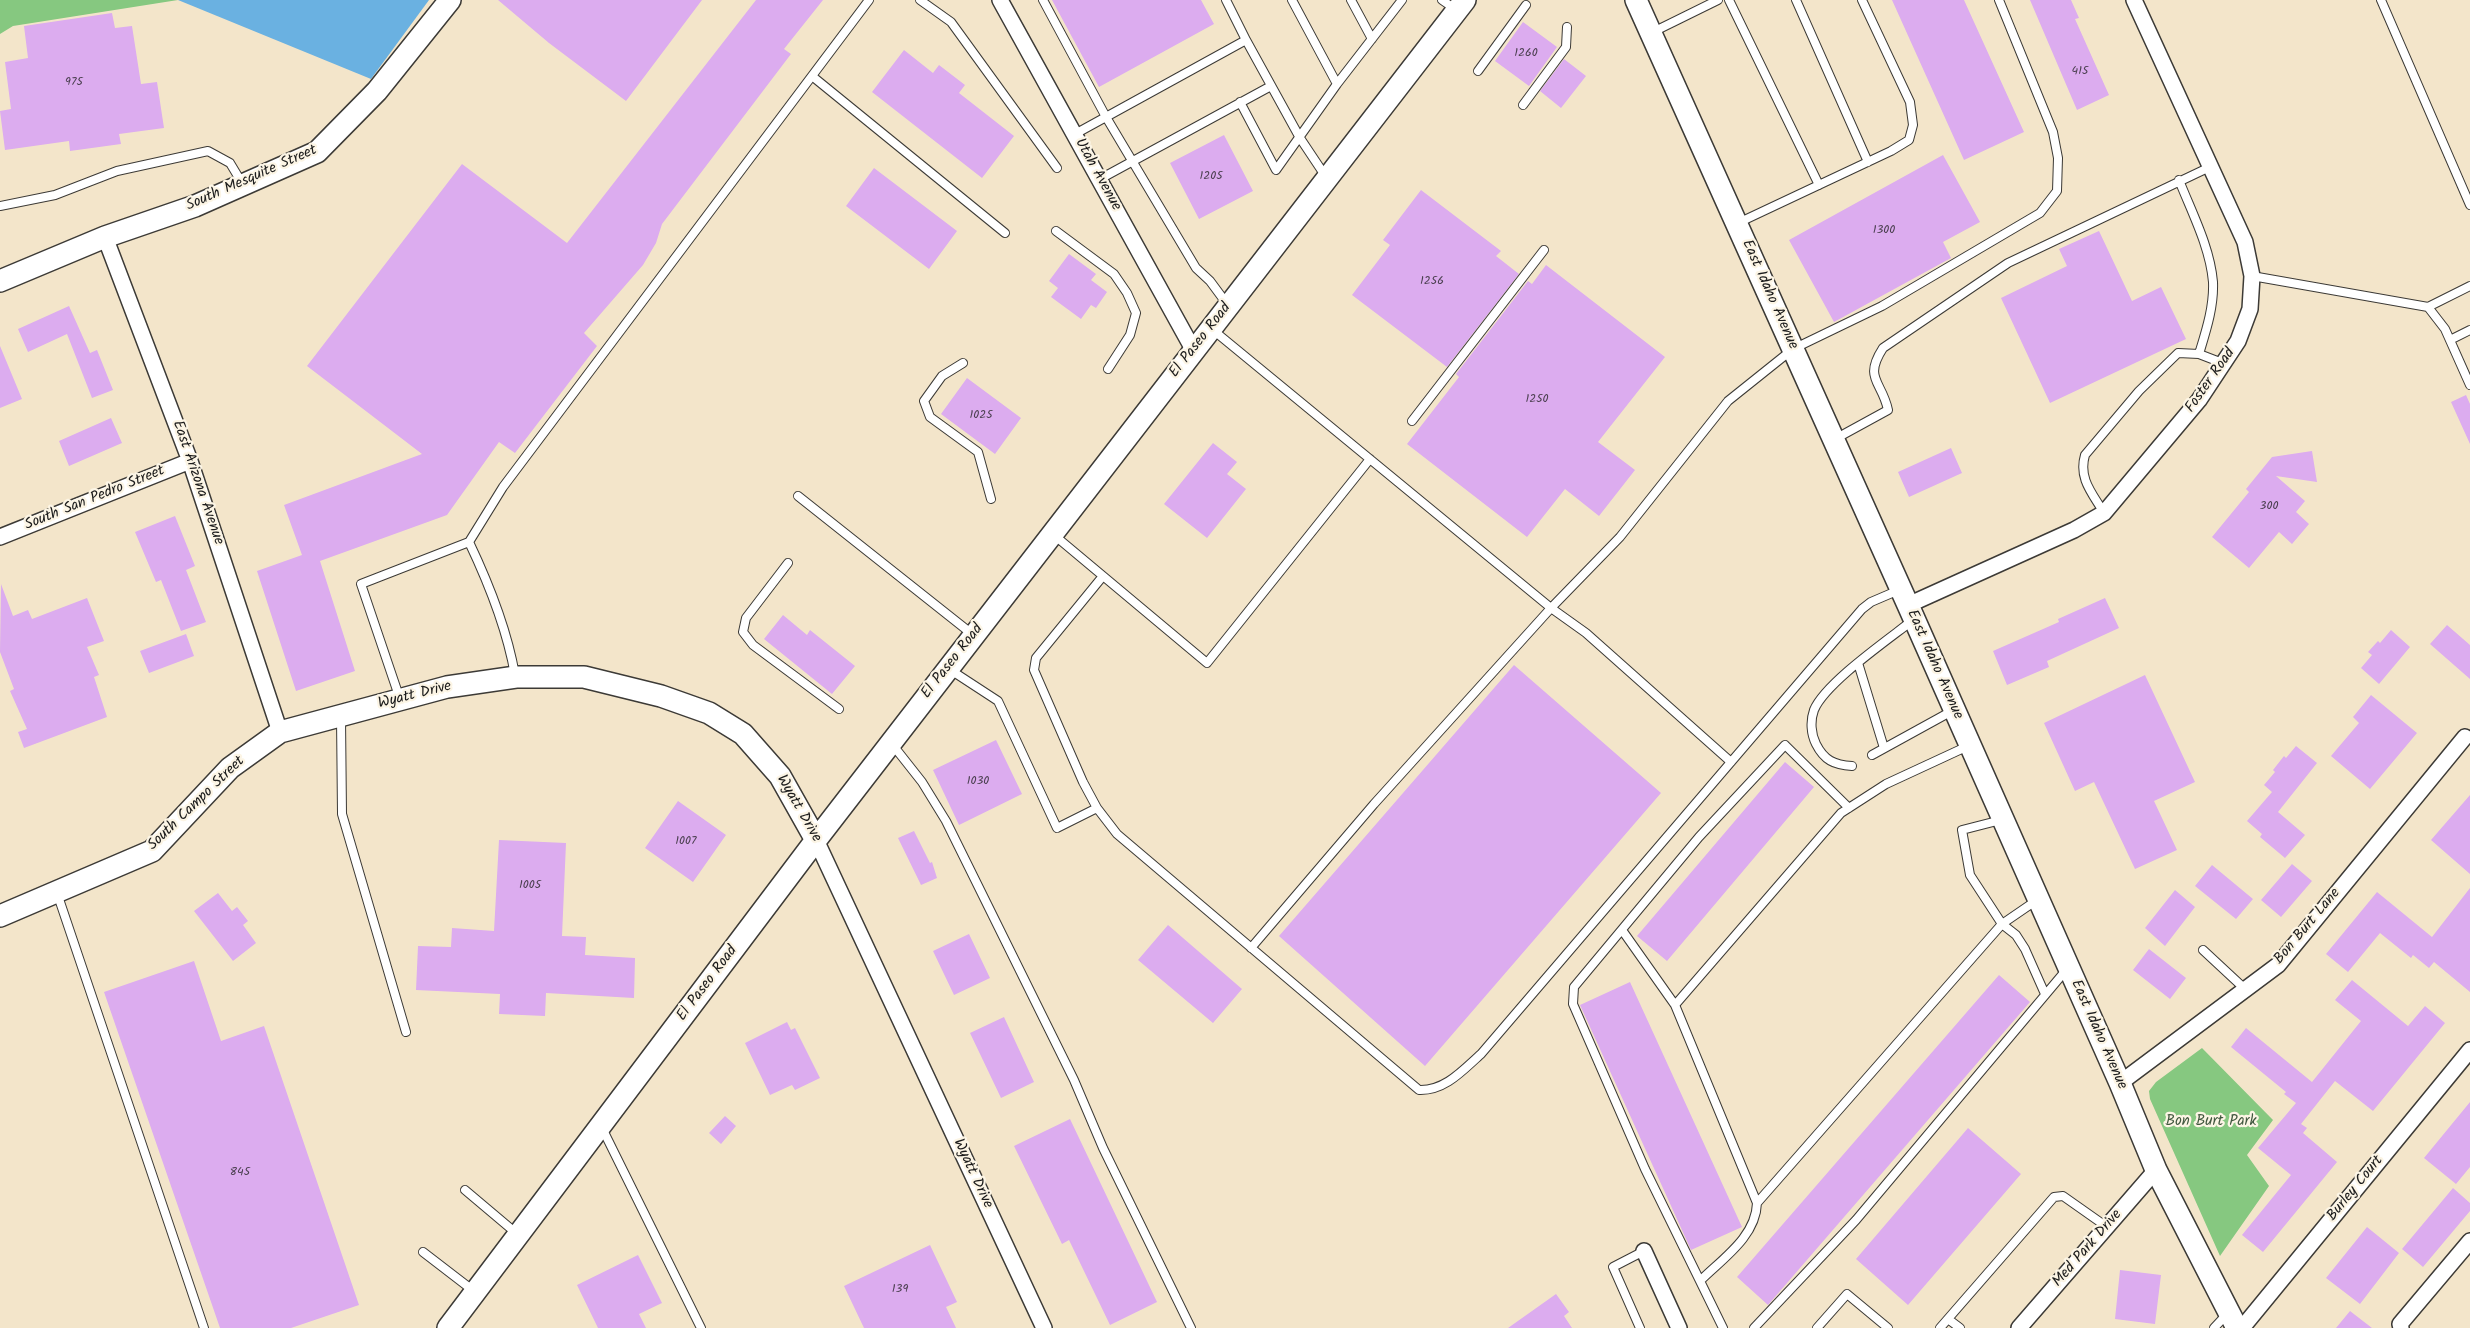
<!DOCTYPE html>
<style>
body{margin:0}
canvas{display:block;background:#f3e5ca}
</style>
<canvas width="2470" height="1328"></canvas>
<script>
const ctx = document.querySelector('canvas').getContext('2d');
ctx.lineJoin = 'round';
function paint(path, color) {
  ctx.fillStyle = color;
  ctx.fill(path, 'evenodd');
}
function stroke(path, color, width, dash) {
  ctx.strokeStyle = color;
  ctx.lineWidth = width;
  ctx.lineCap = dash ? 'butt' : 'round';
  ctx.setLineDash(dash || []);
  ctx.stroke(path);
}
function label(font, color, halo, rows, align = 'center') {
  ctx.font = font + ' Kalam,sans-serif';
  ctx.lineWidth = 4.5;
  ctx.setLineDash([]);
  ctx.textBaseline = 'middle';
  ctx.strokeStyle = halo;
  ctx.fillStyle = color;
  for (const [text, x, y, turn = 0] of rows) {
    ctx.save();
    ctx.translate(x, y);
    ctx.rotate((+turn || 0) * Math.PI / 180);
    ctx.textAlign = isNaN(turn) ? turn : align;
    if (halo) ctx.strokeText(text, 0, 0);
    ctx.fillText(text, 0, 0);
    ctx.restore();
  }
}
const green = new Path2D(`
 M 0,0 L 178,0 L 13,26 L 0,34 Z
 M 2202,1048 L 2273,1120 L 2247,1155 L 2269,1186 L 2220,1256 L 2150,1099 L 2149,1091 L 2156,1082 Z`);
const water = new Path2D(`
 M 178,0 L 429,0 L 371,79 Z`);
const building = new Path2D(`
 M 498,0 L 702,0 L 626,101 L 549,43 Z
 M 756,0 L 823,0 L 784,49 L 791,54 L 662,224 L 656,243 L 643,265 L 584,333 L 597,346 L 515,453 L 499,442 L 447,515 L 320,561 L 355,671 L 296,691 L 257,571 L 302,555 L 284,505 L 422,454 L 307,366 L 462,164 L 567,243 Z
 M 1052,0 L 1201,0 L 1214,24 L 1099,87 Z
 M 1892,0 L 1964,0 L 2024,132 L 1964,160 Z
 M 2030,0 L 2071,0 L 2079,18 L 2075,19 L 2109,95 L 2077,110 Z
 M 112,13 L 115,28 L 132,26 L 141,84 L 157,82 L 164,128 L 119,134 L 121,144 L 70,151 L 69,141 L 5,150 L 0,111 L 11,109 L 5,62 L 28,58 L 24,26 Z
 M 1523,22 L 1557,47 L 1529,86 L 1495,61 Z
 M 904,50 L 933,73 L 939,65 L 965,85 L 959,93 L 1014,136 L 982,178 L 872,92 Z
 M 1564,59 L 1586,76 L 1561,108 L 1540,91 Z
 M 1224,135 L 1253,191 L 1199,219 L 1170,163 Z
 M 1943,155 L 1980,222 L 1943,242 L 1951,258 L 1834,322 L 1789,240 Z
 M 874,168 L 957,231 L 929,269 L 846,206 Z
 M 1421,190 L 1501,251 L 1496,256 L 1519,274 L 1447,367 L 1352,295 L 1390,245 L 1383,240 Z
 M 2099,231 L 2132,301 L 2161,287 L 2186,339 L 2050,403 L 2001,298 L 2067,266 L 2059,249 Z
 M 1069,254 L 1096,274 L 1091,280 L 1107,292 L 1096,308 L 1091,305 L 1081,319 L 1051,297 L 1058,288 L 1049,281 Z
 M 1546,265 L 1665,357 L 1598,442 L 1635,470 L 1599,516 L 1565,489 L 1527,537 L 1407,444 L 1459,377 L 1456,374 L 1528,281 L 1532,284 Z
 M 69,306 L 90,353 L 97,350 L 113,390 L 92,398 L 67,334 L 28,352 L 18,329 Z
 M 0,346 L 22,399 L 0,408 Z
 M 967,378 L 1021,418 L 995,454 L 941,414 Z
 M 2466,395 L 2470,404 L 2470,444 L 2451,402 Z
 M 111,418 L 122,443 L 69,466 L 59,441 Z
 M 1213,443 L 1237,462 L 1227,474 L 1246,489 L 1207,538 L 1164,504 Z
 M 1951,448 L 1962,473 L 1909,497 L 1898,472 Z
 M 2312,451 L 2317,482 L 2276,476 L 2305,501 L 2296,512 L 2309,524 L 2292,544 L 2279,532 L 2249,568 L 2212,537 L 2249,492 L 2246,489 L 2272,457 Z
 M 175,516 L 195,566 L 186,570 L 206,622 L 181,631 L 161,580 L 156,582 L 135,532 Z
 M 1,584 L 13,616 L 28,610 L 32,619 L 87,598 L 104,641 L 87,647 L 99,675 L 94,677 L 107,717 L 24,748 L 18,732 L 27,729 L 10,691 L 14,689 L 0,652 Z
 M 2105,598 L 2119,628 L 2047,661 L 2049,667 L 2007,685 L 1993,651 L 2059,622 L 2058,619 Z
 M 783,615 L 807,635 L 810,630 L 855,666 L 832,694 L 764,639 Z
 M 2447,625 L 2470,645 L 2470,679 L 2430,644 Z
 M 2391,630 L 2410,647 L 2379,684 L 2361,668 L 2372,655 L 2368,652 L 2378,641 L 2380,643 Z
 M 186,634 L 194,656 L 149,673 L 140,651 Z
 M 1514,665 L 1661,793 L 1425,1066 L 1279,936 Z
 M 2145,675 L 2195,782 L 2154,801 L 2177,850 L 2135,869 L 2094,782 L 2075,791 L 2044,723 Z
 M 2371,695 L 2417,733 L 2370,789 L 2331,756 L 2359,723 L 2353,717 Z
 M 996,740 L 1022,794 L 959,825 L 933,770 Z
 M 2296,746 L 2317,763 L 2278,812 L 2305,835 L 2285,858 L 2260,837 L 2262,834 L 2247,821 L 2272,792 L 2264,785 L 2275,772 L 2273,770 L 2284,756 L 2286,758 Z
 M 1785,762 L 1814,787 L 1667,961 L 1637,936 Z
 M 2470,795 L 2470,874 L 2431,840 Z
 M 678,801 L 726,835 L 693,882 L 645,848 Z
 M 914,831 L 930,863 L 932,862 L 937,878 L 921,885 L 898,838 Z
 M 499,840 L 566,843 L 562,936 L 586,937 L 585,955 L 635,958 L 634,998 L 546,993 L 545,1016 L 499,1014 L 500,994 L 416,990 L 418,946 L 451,947 L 452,928 L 494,931 Z
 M 2292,864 L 2312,881 L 2281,917 L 2261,900 Z
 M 2212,865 L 2253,899 L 2236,919 L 2195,886 Z
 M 2470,888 L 2470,992 L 2434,962 L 2429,968 L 2413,955 L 2411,958 L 2380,933 L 2348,972 L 2326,954 L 2377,892 L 2432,937 Z
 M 2175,890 L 2195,907 L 2165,946 L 2145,928 Z
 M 218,893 L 232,911 L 237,907 L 248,921 L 243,925 L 256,943 L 233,961 L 194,911 Z
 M 1168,925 L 1242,989 L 1213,1023 L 1138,960 Z
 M 969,934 L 990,978 L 954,995 L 933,951 Z
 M 2149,949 L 2186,978 L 2170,999 L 2133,970 Z
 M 194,961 L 221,1041 L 264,1026 L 359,1305 L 291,1328 L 220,1328 L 104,992 Z
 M 1999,975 L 2030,1002 L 1768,1305 L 1737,1277 Z
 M 2352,980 L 2408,1026 L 2425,1006 L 2445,1023 L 2373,1111 L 2335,1081 L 2301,1124 L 2307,1128 L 2303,1133 L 2337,1162 L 2263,1252 L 2242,1235 L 2291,1175 L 2258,1148 L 2296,1103 L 2284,1094 L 2286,1092 L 2231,1047 L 2246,1028 L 2312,1082 L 2361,1021 L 2335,1000 Z
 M 1630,982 L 1742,1227 L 1691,1250 L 1580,1005 Z
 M 1004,1017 L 1034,1082 L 1001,1098 L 970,1033 Z
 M 787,1022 L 791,1030 L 795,1028 L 820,1078 L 795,1090 L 792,1085 L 770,1095 L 745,1043 Z
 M 2470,1102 L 2470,1167 L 2456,1184 L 2424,1158 Z
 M 725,1116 L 736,1126 L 721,1144 L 709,1133 Z
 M 1070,1119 L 1157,1302 L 1110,1325 L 1069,1240 L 1062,1244 L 1014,1146 Z
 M 1968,1128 L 2021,1174 L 1908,1305 L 1856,1259 Z
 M 2453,1188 L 2470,1203 L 2470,1211 L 2423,1267 L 2402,1249 Z
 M 2367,1227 L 2399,1253 L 2360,1304 L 2326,1278 Z
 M 930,1245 L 957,1302 L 946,1307 L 956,1328 L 864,1328 L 844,1286 Z
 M 638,1255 L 662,1303 L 639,1314 L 646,1328 L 598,1328 L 577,1285 Z
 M 2120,1270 L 2161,1275 L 2155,1324 L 2115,1319 Z
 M 1556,1294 L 1569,1312 L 1564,1316 L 1572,1328 L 1508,1328 Z
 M 2350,1311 L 2372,1328 L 2336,1328 Z`);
const lane = new Path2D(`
 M 920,0 L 951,22 L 1057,168
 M 1043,0 L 1106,117 L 1196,268 L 1210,281 L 1227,304
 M 1292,0 L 1337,84 L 1402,0
 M 1351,0 L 1372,39
 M 1442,0 L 1455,9
 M 1729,0 L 1819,185
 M 1796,0 L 1868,162
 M 2381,0 L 2470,205
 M 1653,32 L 1718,0
 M 1246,40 L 1300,138 L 1326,177
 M 1478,71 L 1526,5
 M 812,76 L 1005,233
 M 1240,102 L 1276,170 L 1337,84
 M 1523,105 L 1566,47 L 1567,27
 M 1075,134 L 1246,40 L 1226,0
 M 1100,179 L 1271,86
 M 2179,180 C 2192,213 2210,247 2213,282 C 2214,307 2206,331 2199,354
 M 0,206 L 55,195 L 117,171 L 208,151 L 230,163 L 242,183
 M 1738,223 L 1891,151 L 1909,140 L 1913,125 L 1910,102 L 1862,0
 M 1056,231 L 1114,274 L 1127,293 L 1136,313 L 1130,335 L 1108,369
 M 2252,276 L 2428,307 L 2445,329 L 2470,385
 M 2428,307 L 2470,286
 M 1213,330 L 1551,608 L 1586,633 L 1731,762
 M 2450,340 L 2470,330
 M 963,363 L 942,376 L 924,401 L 930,417 L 978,452 L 991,499
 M 1412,421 L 1544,250
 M 1835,439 L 1888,410 C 1882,381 1863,379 1883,348 L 2008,263 L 2212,166
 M 798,496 L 972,634
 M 2104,513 C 2093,494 2078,479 2085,455 L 2139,391 L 2178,353 L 2199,354 L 2225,364
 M 1054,535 L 1207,663 L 1370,459
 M 788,563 L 746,618 L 743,632 L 753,645 L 839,709
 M 1103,576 L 1036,658 L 1034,670 L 1083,782 L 1097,808 L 1117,834 L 1419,1090 C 1445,1091 1463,1070 1481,1054 L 1862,609 L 1871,602 L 1899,590
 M 1858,663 L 1884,748
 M 949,669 L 998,701 L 1057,828 L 1097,808
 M 515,675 C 507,629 489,584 469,542 L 503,487 L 869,0
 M 400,699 L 361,584 L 469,542
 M 341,718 L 342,814 L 406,1032
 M 892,744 L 922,782 L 946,821 L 1074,1080 L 1103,1148 L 1191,1328
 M 1872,755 L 1952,711
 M 1852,766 C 1834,765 1824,760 1816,744 C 1811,734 1810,721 1814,710 C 1825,683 1889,639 1913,620
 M 2001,820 L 1962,830 L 1970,875 L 2002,924 L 2016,935 L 2025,949 L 2045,994
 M 57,893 L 204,1328
 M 1622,930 L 1675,1005
 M 1251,948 L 1374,804 L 1551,608 L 1620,537 L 1728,401 L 1793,349 L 1882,306 L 2040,213 L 2057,191 L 2058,158 L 2053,132 L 1999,0
 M 2203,950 L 2246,990
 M 602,1128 L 701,1328
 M 465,1190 L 516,1233
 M 1757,1203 L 2002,924 L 2037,900
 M 423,1252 L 475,1292
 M 1700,1281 L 1645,1169 L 1573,1004 L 1574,987 L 1699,837 L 1785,745 L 1849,808
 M 1948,1319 L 1960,1328
 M 1640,1328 L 1613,1267 L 1644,1251
 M 1723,1328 L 1700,1281 C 1722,1259 1756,1237 1757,1203 L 1675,1005 L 1841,813 L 1886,784 L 1968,746
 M 1754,1328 L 1856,1220 L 2067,969
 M 1817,1328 L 1847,1294 L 1888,1328
 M 1940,1328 L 2054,1197 L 2063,1196 L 2107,1227
 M 2214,1328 L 2228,1313`);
const street = new Path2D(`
 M 1000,0 L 1194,351
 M 105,237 L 190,461 L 280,732
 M 0,537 L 190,461
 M 1908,605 L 2074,530 L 2104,513 L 2199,400 L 2238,341 L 2250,309 L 2252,276 L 2245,242 L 2134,0
 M 816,840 L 1044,1328
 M 2120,1083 L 2278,965 L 2465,737
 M 1644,1251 L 1679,1328
 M 2019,1328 L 2156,1170
 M 2242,1328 L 2470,1050
 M 2401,1328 L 2400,1324 L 2470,1241`);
const secondary = new Path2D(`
 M 1636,0 L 1908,605 L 2120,1083 L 2156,1170 L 2237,1328
 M 0,281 L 105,237 L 195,206 L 317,152 L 377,91 L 450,0
 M 0,916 L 152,851 L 230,768 L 280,732 L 447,687 L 516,677 L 584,677 L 661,696 L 709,713 L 743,734 L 780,776 L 816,840
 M 448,1328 L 816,840 L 1465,0`);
const numberNames = [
 ["1260",1526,54],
 ["415",2080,72],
 ["975",74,83],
 ["1205",1211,177],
 ["1300",1884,231],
 ["1256",1432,282],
 ["1250",1537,400],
 ["1025",981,416],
 ["300",2269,507],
 ["1030",978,782],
 ["1007",686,842],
 ["1005",530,886],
 ["845",240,1173],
 ["139",900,1290]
];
const streetNames = [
 ["Utah Avenue",1097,175,61],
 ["South Mesquite Street",252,179,-24],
 ["East Idaho Avenue",1769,295,66],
 ["El Paseo Road",1201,341,-52],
 ["Foster Road",2211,381,-55],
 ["East Arizona Avenue",197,483,71],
 ["South San Pedro Street",95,499,-22],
 ["El Paseo Road",953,662,-52],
 ["East Idaho Avenue",1934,665,66],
 ["Wyatt Drive",415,696,-14],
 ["South Campo Street",197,804,-44],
 ["Wyatt Drive",798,809,60],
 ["Bon Burt Lane",2308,927,-50],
 ["El Paseo Road",708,984,-53],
 ["East Idaho Avenue",2098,1035,66],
 ["Wyatt Drive",972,1174,65],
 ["Burley Court",2356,1189,-51],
 ["Med Park Drive",2088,1249,-49]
];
const parkNames = [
 ["Bon Burt Park",2211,1122]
];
paint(green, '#86c880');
paint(water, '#6ab1e1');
paint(building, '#dcacef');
stroke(lane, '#3c3a36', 10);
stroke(street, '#3c3a36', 18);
stroke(secondary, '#3c3a36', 24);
stroke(lane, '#fff', 8);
stroke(street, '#fff', 15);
stroke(secondary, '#fff', 21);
label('12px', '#4c4051', null, numberNames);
label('15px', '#1c1c1c', '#fcf5e5', streetNames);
label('15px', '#41583f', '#fcf5e5', parkNames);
</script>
